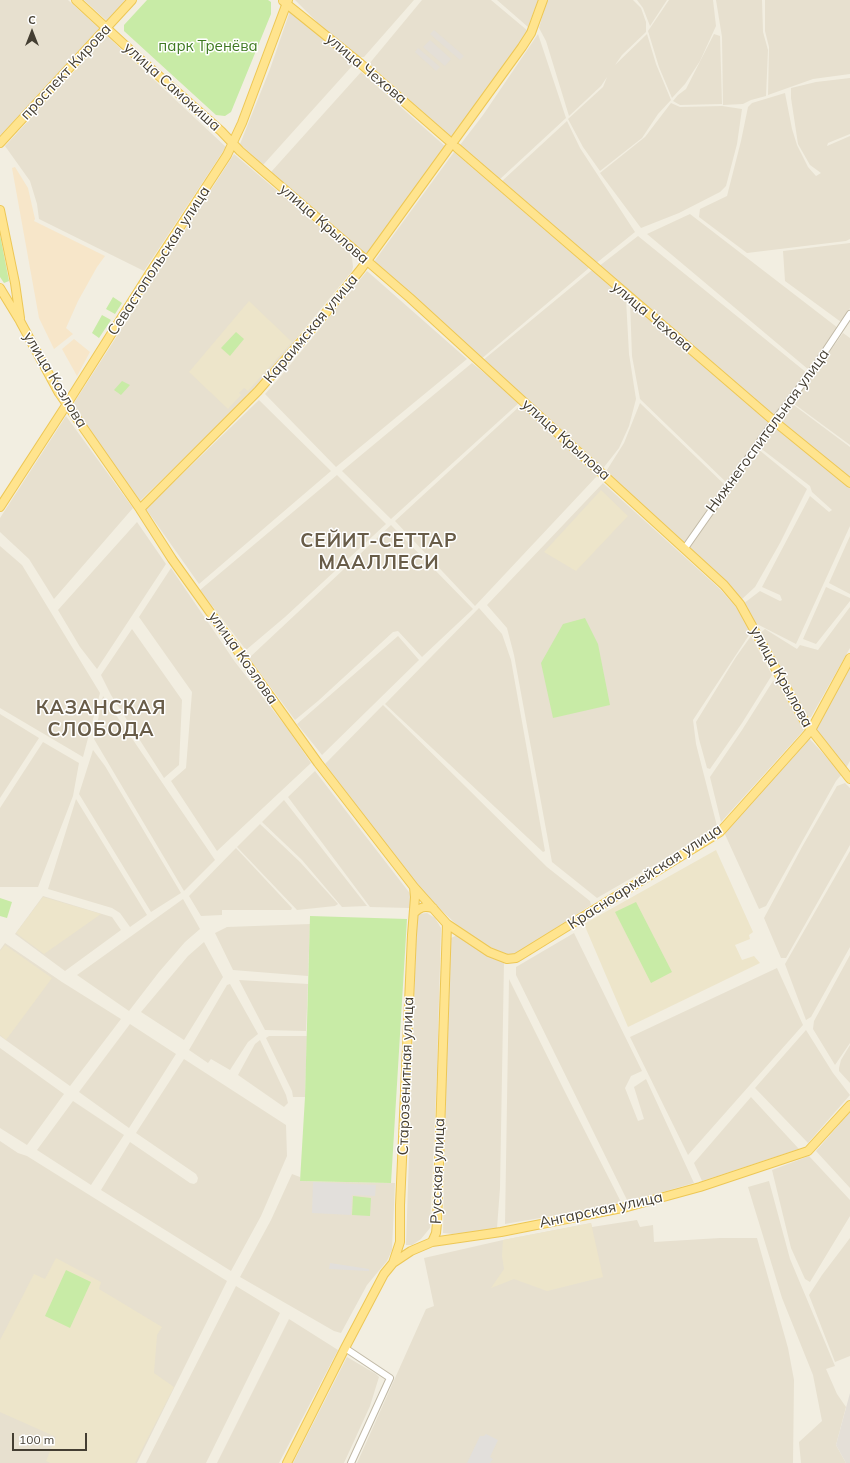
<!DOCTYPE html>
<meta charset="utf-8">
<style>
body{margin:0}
#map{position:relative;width:850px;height:1463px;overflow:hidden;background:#f2eee1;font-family:Mulish,sans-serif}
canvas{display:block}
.north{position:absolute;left:12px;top:12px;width:40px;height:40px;-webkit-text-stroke:3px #fff;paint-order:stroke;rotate:0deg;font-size:11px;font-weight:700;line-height:16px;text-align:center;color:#443e32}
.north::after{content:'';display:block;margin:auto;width:14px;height:18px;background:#443e32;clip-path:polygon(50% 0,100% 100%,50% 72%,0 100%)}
.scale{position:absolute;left:12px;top:1433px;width:75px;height:18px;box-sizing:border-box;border:2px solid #443e32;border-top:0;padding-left:5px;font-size:12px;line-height:14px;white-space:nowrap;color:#443e32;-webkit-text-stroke:3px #fff;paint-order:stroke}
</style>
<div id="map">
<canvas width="850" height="1463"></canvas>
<div class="north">С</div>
<div class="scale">100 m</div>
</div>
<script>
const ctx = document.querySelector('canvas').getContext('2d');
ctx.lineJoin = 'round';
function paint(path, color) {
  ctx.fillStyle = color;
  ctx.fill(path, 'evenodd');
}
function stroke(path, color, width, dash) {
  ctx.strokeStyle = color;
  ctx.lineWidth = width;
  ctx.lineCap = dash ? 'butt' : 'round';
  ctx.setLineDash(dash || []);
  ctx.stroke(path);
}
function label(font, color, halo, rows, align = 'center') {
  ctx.font = font + ' Mulish,sans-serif';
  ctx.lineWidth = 3;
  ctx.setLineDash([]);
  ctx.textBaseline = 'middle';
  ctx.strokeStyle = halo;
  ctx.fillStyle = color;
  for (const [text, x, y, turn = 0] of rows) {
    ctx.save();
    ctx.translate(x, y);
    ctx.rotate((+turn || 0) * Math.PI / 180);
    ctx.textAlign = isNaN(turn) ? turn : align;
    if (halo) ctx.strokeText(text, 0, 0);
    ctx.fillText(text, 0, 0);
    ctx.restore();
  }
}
const residential = new Path2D(`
 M 0,0 L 68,0 L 100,29 L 0,136 Z
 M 84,0 L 125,0 L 107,21 Z
 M 295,0 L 414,0 L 364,57 L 359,57 L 323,28 Z
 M 422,0 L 491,0 L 528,31 L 452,138 L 369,64 Z
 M 497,0 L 538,0 L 528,27 Z
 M 547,0 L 633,0 L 641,8 L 646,22 L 646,32 L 622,55 L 615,65 L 647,34 L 656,64 L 671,100 L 658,114 L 642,138 L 600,171 L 583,147 L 568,119 L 603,87 L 607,77 L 601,86 L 569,116 L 546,41 L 539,28 Z
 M 637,0 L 667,0 L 650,26 L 643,8 Z
 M 669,0 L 713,0 L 716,26 L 700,61 L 685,84 L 672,98 L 659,67 L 648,31 Z
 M 716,0 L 762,0 L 763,32 L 768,50 L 766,96 L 751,100 L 743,104 L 723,105 L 722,37 Z
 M 765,0 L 850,0 L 850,74 L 813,79 L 768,95 L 769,47 L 765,31 Z
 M 290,11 L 353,65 L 263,165 L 240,144 L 270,69 Z
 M 538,34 L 566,118 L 499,180 L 460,145 L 483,115 Z
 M 714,34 L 720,36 L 722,104 L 680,105 L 673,101 L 678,95 L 686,89 Z
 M 107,36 L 226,147 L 144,271 L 39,219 L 37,204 L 30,181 L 5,146 Z
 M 361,72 L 446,147 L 365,256 L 271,172 Z
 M 850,78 L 850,134 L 828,143 L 827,146 L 850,136 L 850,239 L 846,241 L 747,253 L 699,217 L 700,209 L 727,196 L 741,141 L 748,107 L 752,103 L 785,93 L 792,129 L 797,145 L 808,167 L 816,176 L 821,173 L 810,165 L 798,144 L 791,98 L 791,88 L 816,82 Z
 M 671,103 L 680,107 L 722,106 L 742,109 L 737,144 L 726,186 L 720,192 L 679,213 L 641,228 L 600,173 L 645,137 Z
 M 567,121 L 580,148 L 635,232 L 594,265 L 501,182 Z
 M 454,152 L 589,268 L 480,360 L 373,263 Z
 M 234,154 L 350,253 L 352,258 L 353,267 L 352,271 L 255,389 L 140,501 L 72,406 Z
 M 690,214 L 838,328 L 809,370 L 647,234 Z
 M 638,236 L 807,373 L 775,417 L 598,267 Z
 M 850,243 L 850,308 L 841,322 L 785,281 L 783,251 Z
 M 592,270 L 626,299 L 629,354 L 636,399 L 629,426 L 619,448 L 601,471 L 482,361 Z
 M 367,271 L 467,359 L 336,467 L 265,394 L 281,376 Z
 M 630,302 L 771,423 L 728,484 L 640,399 L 632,356 Z
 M 843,333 L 850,338 L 850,445 L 793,403 Z
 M 472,363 L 520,402 L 391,519 L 342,471 Z
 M 259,400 L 331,471 L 199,584 L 146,509 Z
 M 640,403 L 727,487 L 685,544 L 605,473 L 624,443 Z
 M 791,403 L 850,447 L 850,479 L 779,419 Z
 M 521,405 L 597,476 L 475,606 L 395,521 Z
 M 66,416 L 133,508 L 54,599 L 29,559 L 0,532 L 0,518 Z
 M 775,425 L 850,486 L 850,526 L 796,644 L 753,622 L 743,604 L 760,591 L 780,601 L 782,600 L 780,595 L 762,587 L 810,496 L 829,512 L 832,510 L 812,492 L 810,486 L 759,447 Z
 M 758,449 L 807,489 L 780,543 L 755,587 L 741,600 L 689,547 Z
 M 337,475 L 386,524 L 285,617 L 246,650 L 200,590 Z
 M 603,483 L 720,589 L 736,607 L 751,632 L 693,720 L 696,744 L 717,826 L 661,861 L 597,898 L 552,862 L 514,655 L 507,628 L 487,605 Z
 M 137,522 L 166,564 L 97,669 L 80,647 L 58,610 Z
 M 391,525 L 473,609 L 422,657 L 398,631 L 393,632 L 318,701 L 295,720 L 249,658 Z
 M 850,536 L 850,594 L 829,583 Z
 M 0,546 L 22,565 L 100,693 L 83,757 L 0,708 Z
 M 171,568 L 235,662 L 287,728 L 311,763 L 217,851 L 171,781 L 186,768 L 192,692 L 139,617 Z
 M 826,587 L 850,598 L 850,601 L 816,644 L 803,639 Z
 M 850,607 L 850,648 L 811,717 L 806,718 L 759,634 L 765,629 L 797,649 L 800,645 L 818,650 Z
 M 479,608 L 502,634 L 511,660 L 545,851 L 543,852 L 385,704 Z
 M 132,629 L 182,700 L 179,765 L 164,778 L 111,695 L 101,675 Z
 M 398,636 L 419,660 L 322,755 L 297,724 Z
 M 751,636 L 772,675 L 742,723 L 710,769 L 707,768 L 699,739 L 696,722 L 736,657 Z
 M 850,662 L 850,761 L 846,768 L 813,728 Z
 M 773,681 L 776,681 L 804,730 L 721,822 L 710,777 L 742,730 Z
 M 103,696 L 215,860 L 184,891 L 94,739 Z
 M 383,705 L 547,867 L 590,901 L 591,905 L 518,953 L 511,955 L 506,955 L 493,950 L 456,924 L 422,892 L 325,764 Z
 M 0,714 L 39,738 L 0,798 Z
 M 808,737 L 842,774 L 836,781 L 766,906 L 759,909 L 723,830 Z
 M 43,742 L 79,763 L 73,796 L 38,887 L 0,887 L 0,808 Z
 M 93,750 L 105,766 L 181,893 L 151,912 L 79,794 Z
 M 315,771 L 412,896 L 410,908 L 370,907 L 288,797 Z
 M 845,783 L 850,788 L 850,845 L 786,958 L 781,958 L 764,918 L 802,847 L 837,786 Z
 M 76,799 L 147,915 L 130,927 L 120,913 L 112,908 L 48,889 Z
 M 284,800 L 367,906 L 342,907 L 302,860 L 262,822 Z
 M 260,824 L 300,862 L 338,904 L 335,906 L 297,910 L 237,847 Z
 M 236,848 L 292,908 L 291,910 L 222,910 L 222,915 L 201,916 L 189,896 Z
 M 850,851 L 850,947 L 811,1017 L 806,1020 L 785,964 Z
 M 43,896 L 112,917 L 121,930 L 65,971 L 15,934 Z
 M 183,899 L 200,929 L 185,942 L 159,972 L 129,1011 L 77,975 Z
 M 427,913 L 435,918 L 441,928 L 437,1070 L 430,1228 L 421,1239 L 412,1245 L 406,1245 L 417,914 Z
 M 310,924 L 308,976 L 233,970 L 215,933 L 227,927 Z
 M 574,933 L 642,1071 L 631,1076 L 625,1088 L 638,1121 L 644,1119 L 634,1087 L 646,1079 L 694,1183 L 628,1202 L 516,975 L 516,967 Z
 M 457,935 L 476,948 L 494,959 L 504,961 L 500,1188 L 497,1228 L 486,1231 L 453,1234 L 443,1233 L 449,939 Z
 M 204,942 L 223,977 L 184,1040 L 141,1012 L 188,956 Z
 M 5,943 L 62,982 L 121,1019 L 70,1086 L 0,1036 L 0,950 Z
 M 850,955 L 850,1043 L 835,1065 L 813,1029 L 814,1021 Z
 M 777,968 L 803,1025 L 688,1155 L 630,1037 Z
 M 509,979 L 564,1090 L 622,1204 L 505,1224 Z
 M 239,980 L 308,984 L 306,1031 L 265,1030 Z
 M 230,984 L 258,1034 L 248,1042 L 230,1070 L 211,1059 L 208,1063 L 189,1050 L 227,985 Z
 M 130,1024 L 176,1054 L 129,1128 L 79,1092 Z
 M 806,1030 L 833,1073 L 850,1095 L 808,1143 L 755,1088 Z
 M 269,1036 L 307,1036 L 305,1097 L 293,1097 L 292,1091 L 266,1038 Z
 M 260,1040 L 286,1095 L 288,1103 L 284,1107 L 238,1075 L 255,1044 Z
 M 850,1045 L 850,1083 L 839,1071 L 839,1068 L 841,1060 Z
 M 0,1048 L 64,1094 L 27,1145 L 0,1128 Z
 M 184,1059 L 286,1125 L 287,1156 L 261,1216 L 231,1271 L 101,1190 L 130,1142 L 190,1183 L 194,1184 L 197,1182 L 198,1178 L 196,1174 L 136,1133 Z
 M 751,1097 L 799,1149 L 702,1181 L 694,1163 Z
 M 73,1101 L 124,1135 L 91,1185 L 37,1150 Z
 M 850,1112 L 850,1188 L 816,1151 Z
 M 0,1141 L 18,1153 L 27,1156 L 227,1281 L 137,1463 L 0,1463 Z
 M 809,1156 L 850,1200 L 850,1216 L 810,1282 L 805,1279 L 791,1248 L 772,1170 Z
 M 292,1174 L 300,1177 L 300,1181 L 395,1183 L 392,1250 L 387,1261 L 367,1285 L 341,1333 L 334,1331 L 240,1277 L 271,1220 Z
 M 769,1181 L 790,1259 L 835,1366 L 826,1369 L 837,1394 L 846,1407 L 836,1445 L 846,1463 L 801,1463 L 799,1442 L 822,1421 L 813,1375 L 782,1298 L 748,1187 Z
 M 637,1220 L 640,1227 L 653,1225 L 654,1242 L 720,1238 L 757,1238 L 788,1348 L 794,1380 L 793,1463 L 357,1463 L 426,1309 L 434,1306 L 424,1258 L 503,1240 L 591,1223 L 592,1227 Z
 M 850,1238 L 850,1356 L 835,1362 L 809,1295 L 822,1275 Z
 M 236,1286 L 280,1313 L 206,1463 L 146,1463 Z
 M 289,1319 L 338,1350 L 279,1463 L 217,1463 Z
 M 347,1357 L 376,1374 L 379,1377 L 370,1406 L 344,1463 L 293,1463 Z`);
const commercial = new Path2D(`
 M 15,167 L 28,188 L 35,219 L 34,221 L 105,256 L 97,267 L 78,301 L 66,328 L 73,334 L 54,349 L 39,318 L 12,168 Z
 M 74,339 L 90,352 L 77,376 L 62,349 Z`);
const industrial = new Path2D(`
 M 434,30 L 464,56 L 460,60 L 430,34 Z
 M 430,40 L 451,59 L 445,66 L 423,47 Z
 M 418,48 L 440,67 L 436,71 L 415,52 Z
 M 850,1393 L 850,1463 L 846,1463 L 836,1445 Z`);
const education = new Path2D(`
 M 249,301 L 292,342 L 248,391 L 244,388 L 239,393 L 241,395 L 228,409 L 189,372 Z
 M 601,490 L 628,516 L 576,571 L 544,552 Z
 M 716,850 L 753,932 L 749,935 L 750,939 L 735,945 L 742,960 L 754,956 L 760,963 L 628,1027 L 584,924 Z
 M 43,897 L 101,914 L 44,954 L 16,933 Z
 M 5,945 L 52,978 L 6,1040 L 0,1035 L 0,951 Z
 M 591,1223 L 603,1277 L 547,1291 L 514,1279 L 491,1288 L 504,1269 L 502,1256 L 503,1240 Z
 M 56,1258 L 101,1282 L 99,1289 L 162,1327 L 157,1335 L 154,1373 L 174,1387 L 135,1463 L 50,1463 L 46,1461 L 56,1437 L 0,1412 L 0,1340 L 34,1274 L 45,1279 Z`);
const green = new Path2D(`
 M 147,0 L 268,0 L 271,2 L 271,14 L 231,112 L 225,116 L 216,115 L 124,31 L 124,25 Z
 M 0,235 L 9,281 L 4,283 L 0,277 Z
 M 113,297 L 122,303 L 115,314 L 106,309 Z
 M 102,315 L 111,320 L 99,338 L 92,333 Z
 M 236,332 L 244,339 L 230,356 L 221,348 Z
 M 122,381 L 130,385 L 121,395 L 114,390 Z
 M 585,618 L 598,644 L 610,705 L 553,718 L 541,663 L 563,624 Z
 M 0,898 L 12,902 L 7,918 L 0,916 Z
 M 636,902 L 672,972 L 651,983 L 615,912 Z
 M 310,916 L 407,919 L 391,1183 L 300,1181 L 305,1097 Z
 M 353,1196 L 371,1198 L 370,1216 L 352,1215 Z
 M 66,1270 L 91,1282 L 70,1328 L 45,1316 Z`);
const parking = new Path2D(`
 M 313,1182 L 376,1185 L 375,1196 L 352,1195 L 351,1215 L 312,1213 Z
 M 330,1263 L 369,1269 L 369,1271 L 329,1269 Z
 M 486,1434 L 498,1440 L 490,1457 L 493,1459 L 490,1463 L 467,1463 L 480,1436 L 484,1436 Z`);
const minor = new Path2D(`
 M 685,548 L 774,421 L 810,374 L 850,314
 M 345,1348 L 390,1378 L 351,1463`);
const major = new Path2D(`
 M 76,0 L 141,60 L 221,131 L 240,151 L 410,298 L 724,585 L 740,604 L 805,722 L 850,779
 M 283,1 L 361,64 L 448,140
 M 0,143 L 132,0
 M 457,148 L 774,421 L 850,483
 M 0,210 L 15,283 L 20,318
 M 0,288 L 20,321 L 59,393 L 140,509 L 172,559 L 318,763 L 414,887 L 447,924 L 489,952 L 507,959 L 516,958 L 521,955 L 720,832 L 805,737 L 811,730 L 850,658
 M 0,507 L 67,404 L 148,276 L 227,155 L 242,123 L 288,0
 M 140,509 L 258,391 L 324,315 L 361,269 L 522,47 L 531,33 L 543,0
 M 414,913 C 420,907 424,906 433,908
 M 432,1242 L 436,1233 L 437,1223 L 447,924
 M 393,1263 L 400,1242 L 400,1205 L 412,935 L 415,897 L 414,887
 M 287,1463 L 345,1348 L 384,1274 L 393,1263 L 411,1251 L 432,1242 L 501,1232 L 627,1207 L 700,1187 L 808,1151 L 850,1105`);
const parkNames = [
 ["парк Тренёва",208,46]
];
const streetNames = [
 ["улица Чехова",366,69,40],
 ["проспект Кирова",66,72,-47],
 ["улица Самокиша",172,87,42],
 ["улица Крылова",324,224,41],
 ["Севастопольская улица",159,261,-57],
 ["улица Чехова",652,317,40],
 ["Караимская улица",311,329,-50],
 ["улица Козлова",55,380,59],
 ["Нижнегоспитальная улица",768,431,-54],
 ["улица Крылова",566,440,42],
 ["улица Козлова",243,658,55],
 ["улица Крылова",781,677,61],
 ["Красноармейская улица",645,877,-33],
 ["Старозенитная улица",406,1076,-88],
 ["Русская улица",438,1171,-88],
 ["Ангарская улица",601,1210,-12]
];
const districtNames = [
 ["СЕЙИТ-СЕТТАР",379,541],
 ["МААЛЛЕСИ",379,563],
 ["КАЗАНСКАЯ",101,708],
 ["СЛОБОДА",101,730]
];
paint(residential, '#e7e0cf');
paint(commercial, '#f7e6c9');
paint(industrial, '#e4dfd7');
paint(education, '#ede5ca');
paint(green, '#c8eba6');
paint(parking, '#e2dfdb');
stroke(minor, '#c1b9a6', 8);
stroke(major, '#edc755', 10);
stroke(minor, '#fff', 6);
stroke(major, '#ffe48e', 8);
label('15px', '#3e7921', '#fff', parkNames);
label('15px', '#443e32', '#fff', streetNames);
ctx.letterSpacing = '1px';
label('bold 19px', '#685c48', '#fff', districtNames);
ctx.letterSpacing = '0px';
</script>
